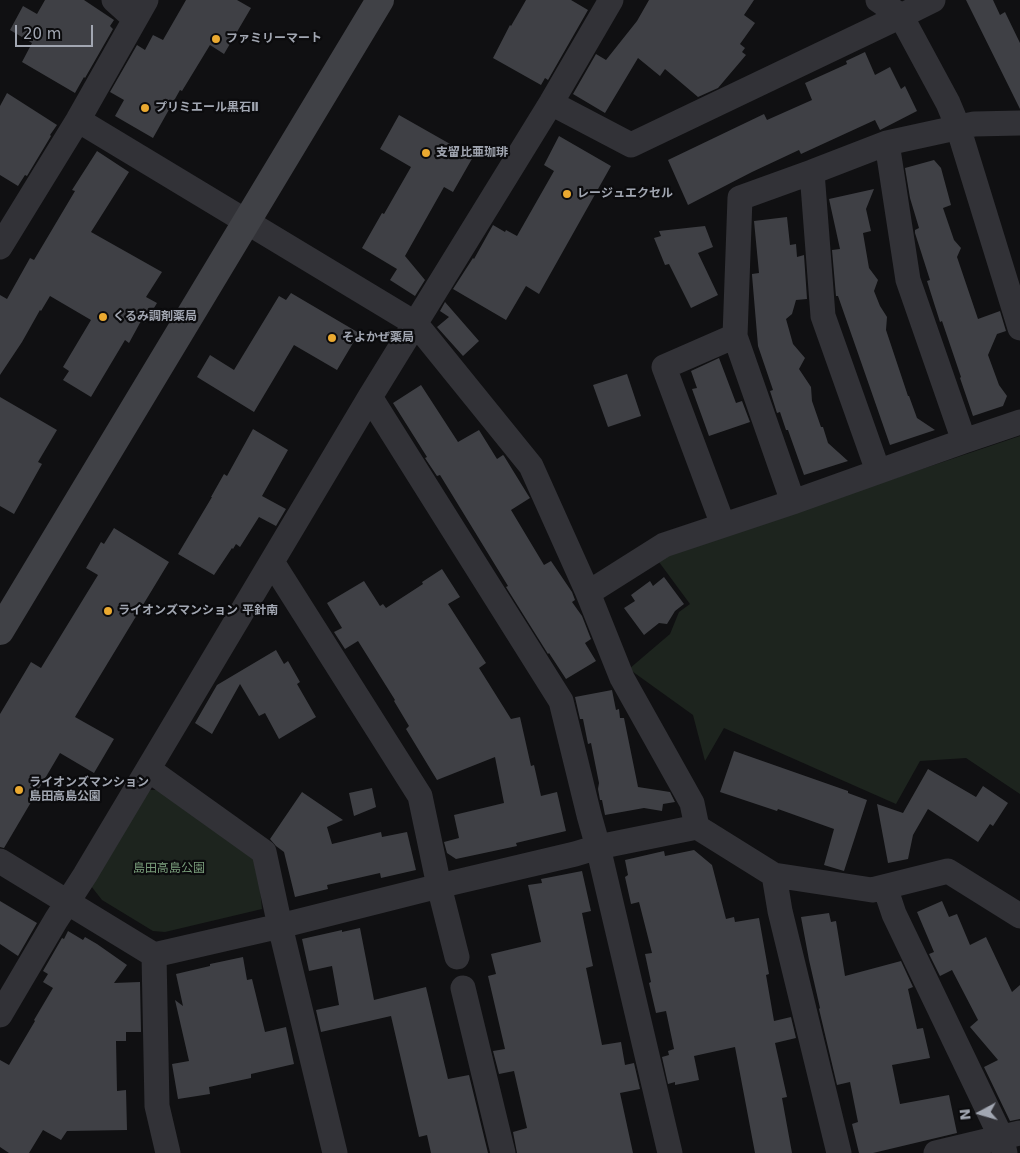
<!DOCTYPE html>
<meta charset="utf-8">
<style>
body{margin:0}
#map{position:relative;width:1020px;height:1153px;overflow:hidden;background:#101012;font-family:"DejaVu Sans",sans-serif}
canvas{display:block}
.north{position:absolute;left:955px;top:1088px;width:50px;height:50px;-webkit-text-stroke:4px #0b0b0d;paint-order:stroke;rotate:264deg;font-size:14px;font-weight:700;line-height:20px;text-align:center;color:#a2a7b2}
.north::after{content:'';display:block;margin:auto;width:18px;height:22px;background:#a2a7b2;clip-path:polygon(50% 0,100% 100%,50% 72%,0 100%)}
.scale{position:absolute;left:15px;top:25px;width:78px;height:22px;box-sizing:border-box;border:2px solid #a2a7b2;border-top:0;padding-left:6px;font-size:15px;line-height:18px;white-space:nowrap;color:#a2a7b2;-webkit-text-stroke:4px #0b0b0d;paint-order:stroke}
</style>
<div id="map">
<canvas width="1020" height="1153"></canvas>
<div class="north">N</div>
<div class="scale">20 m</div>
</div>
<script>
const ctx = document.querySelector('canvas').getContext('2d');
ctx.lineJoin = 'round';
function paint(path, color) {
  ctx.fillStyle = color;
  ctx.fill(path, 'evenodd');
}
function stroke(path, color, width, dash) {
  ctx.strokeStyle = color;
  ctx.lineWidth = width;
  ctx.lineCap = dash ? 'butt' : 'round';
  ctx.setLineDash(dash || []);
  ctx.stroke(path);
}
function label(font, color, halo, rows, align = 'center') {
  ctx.font = font + ' "DejaVu Sans","Noto Sans JP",sans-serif';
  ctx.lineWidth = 4.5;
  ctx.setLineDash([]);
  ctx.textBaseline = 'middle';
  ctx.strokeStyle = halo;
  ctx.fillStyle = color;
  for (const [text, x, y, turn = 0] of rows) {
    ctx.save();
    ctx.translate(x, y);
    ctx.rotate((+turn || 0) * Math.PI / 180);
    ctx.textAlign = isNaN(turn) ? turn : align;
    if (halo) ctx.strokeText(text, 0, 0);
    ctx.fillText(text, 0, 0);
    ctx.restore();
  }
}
const green = new Path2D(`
 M 1020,436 L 1020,794 L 966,758 L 920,761 L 896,804 L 724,728 L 705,761 L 693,715 L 629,669 L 670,634 L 679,612 L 690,604 L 659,562 L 670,554 Z
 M 145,790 L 164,790 L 257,857 L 262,909 L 165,932 L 153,931 L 102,900 L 91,886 Z`);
const building = new Path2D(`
 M 45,0 L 84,0 L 114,20 L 110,26 L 113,29 L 85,78 L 84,77 L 75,93 L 22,62 L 32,43 L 10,30 L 23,6 L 37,14 Z
 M 186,0 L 237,0 L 251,8 L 224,54 L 210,45 L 182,91 L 180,90 L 153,138 L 115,116 L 124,100 L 110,92 L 137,45 L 145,50 L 153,35 L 163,40 Z
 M 526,0 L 571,0 L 588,10 L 548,80 L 545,78 L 541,85 L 493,58 L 510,25 L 511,26 Z
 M 649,0 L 754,0 L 744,15 L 755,23 L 740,44 L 745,48 L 742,52 L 746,55 L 718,88 L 698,97 L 665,69 L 660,76 L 638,58 L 605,113 L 573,94 L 596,54 L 606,60 L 637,21 Z
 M 966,0 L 993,0 L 1000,15 L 1005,12 L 1020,43 L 1020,109 Z
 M 865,52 L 875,75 L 890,67 L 901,89 L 905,86 L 917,111 L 880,130 L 875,120 L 801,154 L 799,150 L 752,172 L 688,205 L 668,160 L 764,114 L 767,120 L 812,100 L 805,83 L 847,64 L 846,61 Z
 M 7,93 L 57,125 L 50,135 L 51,136 L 27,176 L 25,175 L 18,186 L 0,175 L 0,106 Z
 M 399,115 L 473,157 L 453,192 L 444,187 L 405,256 L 425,280 L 415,296 L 390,280 L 397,269 L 362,248 L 382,213 L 384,214 L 411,167 L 380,149 Z
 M 559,136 L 611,166 L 539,294 L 526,286 L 506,320 L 453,289 L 473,258 L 474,259 L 493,225 L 505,232 L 506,230 L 517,236 L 554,171 L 544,165 Z
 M 97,151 L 129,172 L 91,232 L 162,272 L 146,297 L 157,303 L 145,323 L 141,321 L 129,343 L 125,340 L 91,397 L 63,380 L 69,371 L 63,367 L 91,320 L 50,296 L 41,311 L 40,310 L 22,342 L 0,375 L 0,295 L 7,299 L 30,258 L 34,260 L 75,191 L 72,190 Z
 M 934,160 L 941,168 L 951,205 L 943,208 L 954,240 L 961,248 L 957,257 L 978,319 L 1000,311 L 1006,331 L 997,334 L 988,355 L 999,385 L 1007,396 L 1003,406 L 973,416 L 960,378 L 961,377 L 942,321 L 940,322 L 927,281 L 930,280 L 915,233 L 915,230 L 919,228 L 910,198 L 905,168 Z
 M 874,189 L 866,209 L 871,231 L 863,233 L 869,268 L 878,280 L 874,291 L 880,306 L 887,317 L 886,330 L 908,396 L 909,396 L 917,418 L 935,430 L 890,445 L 838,296 L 836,296 L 832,250 L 840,249 L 829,199 Z
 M 787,217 L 790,245 L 796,244 L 797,257 L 804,255 L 807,299 L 796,300 L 792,314 L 786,319 L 793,344 L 805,358 L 799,369 L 811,387 L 812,401 L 821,427 L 823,427 L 828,443 L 848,461 L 804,475 L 788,430 L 786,430 L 780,412 L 777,413 L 770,391 L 773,390 L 758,346 L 752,275 L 752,274 L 759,273 L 754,221 Z
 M 705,226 L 713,247 L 698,253 L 718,295 L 691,308 L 669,264 L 665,265 L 654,238 L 661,236 L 659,231 Z
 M 291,293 L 359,333 L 337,370 L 294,345 L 254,412 L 197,377 L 210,355 L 234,370 L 279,296 L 286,300 Z
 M 445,302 L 479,341 L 463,356 L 437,327 L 449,317 L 440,311 Z
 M 719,358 L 736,403 L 742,401 L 750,422 L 709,436 L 692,389 L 697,388 L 691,371 Z
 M 627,374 L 641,416 L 608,427 L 593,385 Z
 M 421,385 L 458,442 L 479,430 L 497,459 L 503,455 L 504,456 L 528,495 L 530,498 L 511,510 L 544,565 L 551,561 L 572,592 L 575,600 L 572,602 L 582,616 L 591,639 L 585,643 L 596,661 L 566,679 L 549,653 L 548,654 L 506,587 L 508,586 L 440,475 L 437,476 L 425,458 L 427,457 L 393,403 Z
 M 0,397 L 57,430 L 38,462 L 42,464 L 14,514 L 0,506 Z
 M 253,429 L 288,450 L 262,496 L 286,509 L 276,526 L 259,517 L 240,547 L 236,544 L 233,549 L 232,548 L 214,575 L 178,554 L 212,497 L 211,497 L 224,474 L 227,476 Z
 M 114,528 L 169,562 L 75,717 L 114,739 L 94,773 L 60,753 L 4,848 L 0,847 L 0,714 L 31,662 L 41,668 L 98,575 L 86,568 L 101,542 L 104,544 Z
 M 442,569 L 460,597 L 448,604 L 486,663 L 479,668 L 511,719 L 520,717 L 531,766 L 534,765 L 541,796 L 557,792 L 566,831 L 516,843 L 517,846 L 456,859 L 447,853 L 444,842 L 459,838 L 454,815 L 504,803 L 495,757 L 437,780 L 406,729 L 409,726 L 394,701 L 395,700 L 358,641 L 345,649 L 334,632 L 342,628 L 327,603 L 364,581 L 380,606 L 383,604 L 386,608 L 423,584 L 422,582 Z
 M 664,577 L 684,604 L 675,611 L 667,624 L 659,623 L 644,635 L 624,608 L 635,601 L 631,595 L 650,581 L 653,586 Z
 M 276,650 L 284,664 L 288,661 L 300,682 L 297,684 L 316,717 L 279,739 L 265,713 L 259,716 L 240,684 L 212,734 L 195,723 L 217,685 Z
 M 612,690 L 616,710 L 619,709 L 620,718 L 624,718 L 638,787 L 670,792 L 675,802 L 663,804 L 662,811 L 644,808 L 605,815 L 602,800 L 600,800 L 598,789 L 599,783 L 591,743 L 588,744 L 583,719 L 580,719 L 575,697 Z
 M 734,751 L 848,791 L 848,793 L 867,800 L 844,871 L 824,865 L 834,829 L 778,809 L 777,811 L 720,792 Z
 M 928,769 L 976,797 L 983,786 L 1008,803 L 993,826 L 990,824 L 978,842 L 928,809 L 913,835 L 908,859 L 888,863 L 877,804 L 903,813 Z
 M 372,788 L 376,807 L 354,816 L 349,793 Z
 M 302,792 L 343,820 L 327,827 L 332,844 L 381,832 L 382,837 L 407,832 L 416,870 L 381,878 L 380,873 L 327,885 L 328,889 L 295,897 L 284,852 L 276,846 L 270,839 Z
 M 694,850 L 712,865 L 726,919 L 734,917 L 735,922 L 759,918 L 769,974 L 766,975 L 774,1021 L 791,1017 L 796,1038 L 775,1043 L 787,1097 L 782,1098 L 792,1153 L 755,1153 L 735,1047 L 694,1056 L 699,1080 L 675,1085 L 675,1082 L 668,1084 L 662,1057 L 669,1055 L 668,1051 L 674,1049 L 666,1011 L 656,1013 L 649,983 L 651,982 L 645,954 L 652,953 L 639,902 L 631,904 L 625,877 L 628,875 L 625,860 L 664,851 L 665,856 Z
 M 582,871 L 591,911 L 582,913 L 593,966 L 586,968 L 602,1045 L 621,1042 L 625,1065 L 634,1063 L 640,1089 L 620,1093 L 633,1153 L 517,1153 L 513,1132 L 527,1128 L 514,1071 L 499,1074 L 493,1051 L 505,1049 L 488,976 L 496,974 L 491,954 L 541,942 L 528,885 L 542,883 L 541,879 Z
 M 0,901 L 37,923 L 18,956 L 0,944 Z
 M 942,901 L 949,917 L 957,914 L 970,945 L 986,937 L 1012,992 L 1020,985 L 1020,1119 L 1010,1121 L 984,1067 L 998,1060 L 970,1027 L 978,1020 L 952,970 L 940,976 L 929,954 L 934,952 L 917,912 Z
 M 829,913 L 831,922 L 836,921 L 845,976 L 901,961 L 913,987 L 908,989 L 917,1029 L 923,1028 L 930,1058 L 892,1065 L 900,1104 L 949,1095 L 957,1133 L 873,1153 L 859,1153 L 852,1124 L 858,1122 L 850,1082 L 837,1085 L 819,1009 L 820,1008 L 809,960 L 801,917 Z
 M 360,928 L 374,1000 L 426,987 L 448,1079 L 469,1075 L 488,1153 L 431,1153 L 427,1135 L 419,1137 L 391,1016 L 321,1032 L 316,1010 L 339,1005 L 332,966 L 309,971 L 302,939 L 342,930 L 342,932 Z
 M 68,931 L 83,940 L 85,937 L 97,944 L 127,965 L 114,983 L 140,982 L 141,1032 L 126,1032 L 126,1041 L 116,1041 L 117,1091 L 126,1090 L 127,1130 L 67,1131 L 61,1140 L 43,1130 L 29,1153 L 9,1153 L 0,1147 L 0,1060 L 9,1065 L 35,1021 L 34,1020 L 53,988 L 43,982 L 48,974 L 43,971 L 62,938 L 64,939 Z
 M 243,957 L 247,980 L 252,979 L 265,1032 L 286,1027 L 294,1064 L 251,1074 L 251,1078 L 209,1087 L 210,1094 L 178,1099 L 172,1064 L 189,1061 L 175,1000 L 183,1006 L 176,974 L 210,966 L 210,964 Z`);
const street = new Path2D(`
 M 114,0 L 135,19
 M 878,0 L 901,16 L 948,103 L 958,127 L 1020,328
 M 551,103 L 631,145 L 901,16 L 933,0
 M 78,120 L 416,324 L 531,466 L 588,593 L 622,678 L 692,803 L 697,827
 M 887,143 L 908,280 L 964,441
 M 812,172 L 823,316 L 878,471
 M 0,247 L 78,120 L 146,0
 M 370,397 L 561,701 L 589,815 L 598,847 L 670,1153
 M 793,502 L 735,336 L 740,198 L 812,172 L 887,143 L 974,124 L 1020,123
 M 723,525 L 664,367 L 735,336
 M 272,562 L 420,796 L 439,886 L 457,957
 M 588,593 L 664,545 L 793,502 L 964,441 L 1020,422
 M 148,769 L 264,852 L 280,926 L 335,1153
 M 0,861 L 154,955 L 280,926 L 439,886 L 575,854 L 598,847 L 697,827 L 774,875 L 872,890 L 948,871 L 1020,916
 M 774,875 L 780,911 L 839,1153
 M 885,887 L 894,914 L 1001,1137 L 1005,1153
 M 154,955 L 157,1106 L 168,1153
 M 463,988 L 503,1153
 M 0,1015 L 56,920 L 85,875 L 370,397 L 551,103 L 611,0
 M 936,1153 L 1020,1133`);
const secondary = new Path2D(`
 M 0,631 L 380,0`);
const markers = [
 [216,39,5,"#eaa930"],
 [145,108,5,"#eaa930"],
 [426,153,5,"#eaa930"],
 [567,194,5,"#eaa930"],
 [103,317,5,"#eaa930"],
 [332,338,5,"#eaa930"],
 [108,611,5,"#eaa930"],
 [19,790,5,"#eaa930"]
];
const poiNames = [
 ["ファミリーマート",226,39],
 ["プリミエール黒石Ⅱ",155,108],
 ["支留比亜珈琲",436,153],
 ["レージュエクセル",577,194],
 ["くるみ調剤薬局",113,317],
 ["そよかぜ薬局",342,338],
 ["ライオンズマンション 平針南",118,611],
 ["ライオンズマンション",29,783],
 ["島田高島公園",29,797]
];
const parkNames = [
 ["島田高島公園",169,869]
];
paint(green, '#1d241e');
paint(building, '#3f4045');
stroke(street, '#323237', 25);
stroke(secondary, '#404146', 28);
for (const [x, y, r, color] of markers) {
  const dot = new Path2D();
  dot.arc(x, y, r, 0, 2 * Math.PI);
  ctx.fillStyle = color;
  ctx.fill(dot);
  stroke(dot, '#0b0b0d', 2);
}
label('bold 12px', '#a2a7b2', '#0b0b0d', poiNames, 'left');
label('12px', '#799d7b', '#0b0b0d', parkNames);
</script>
